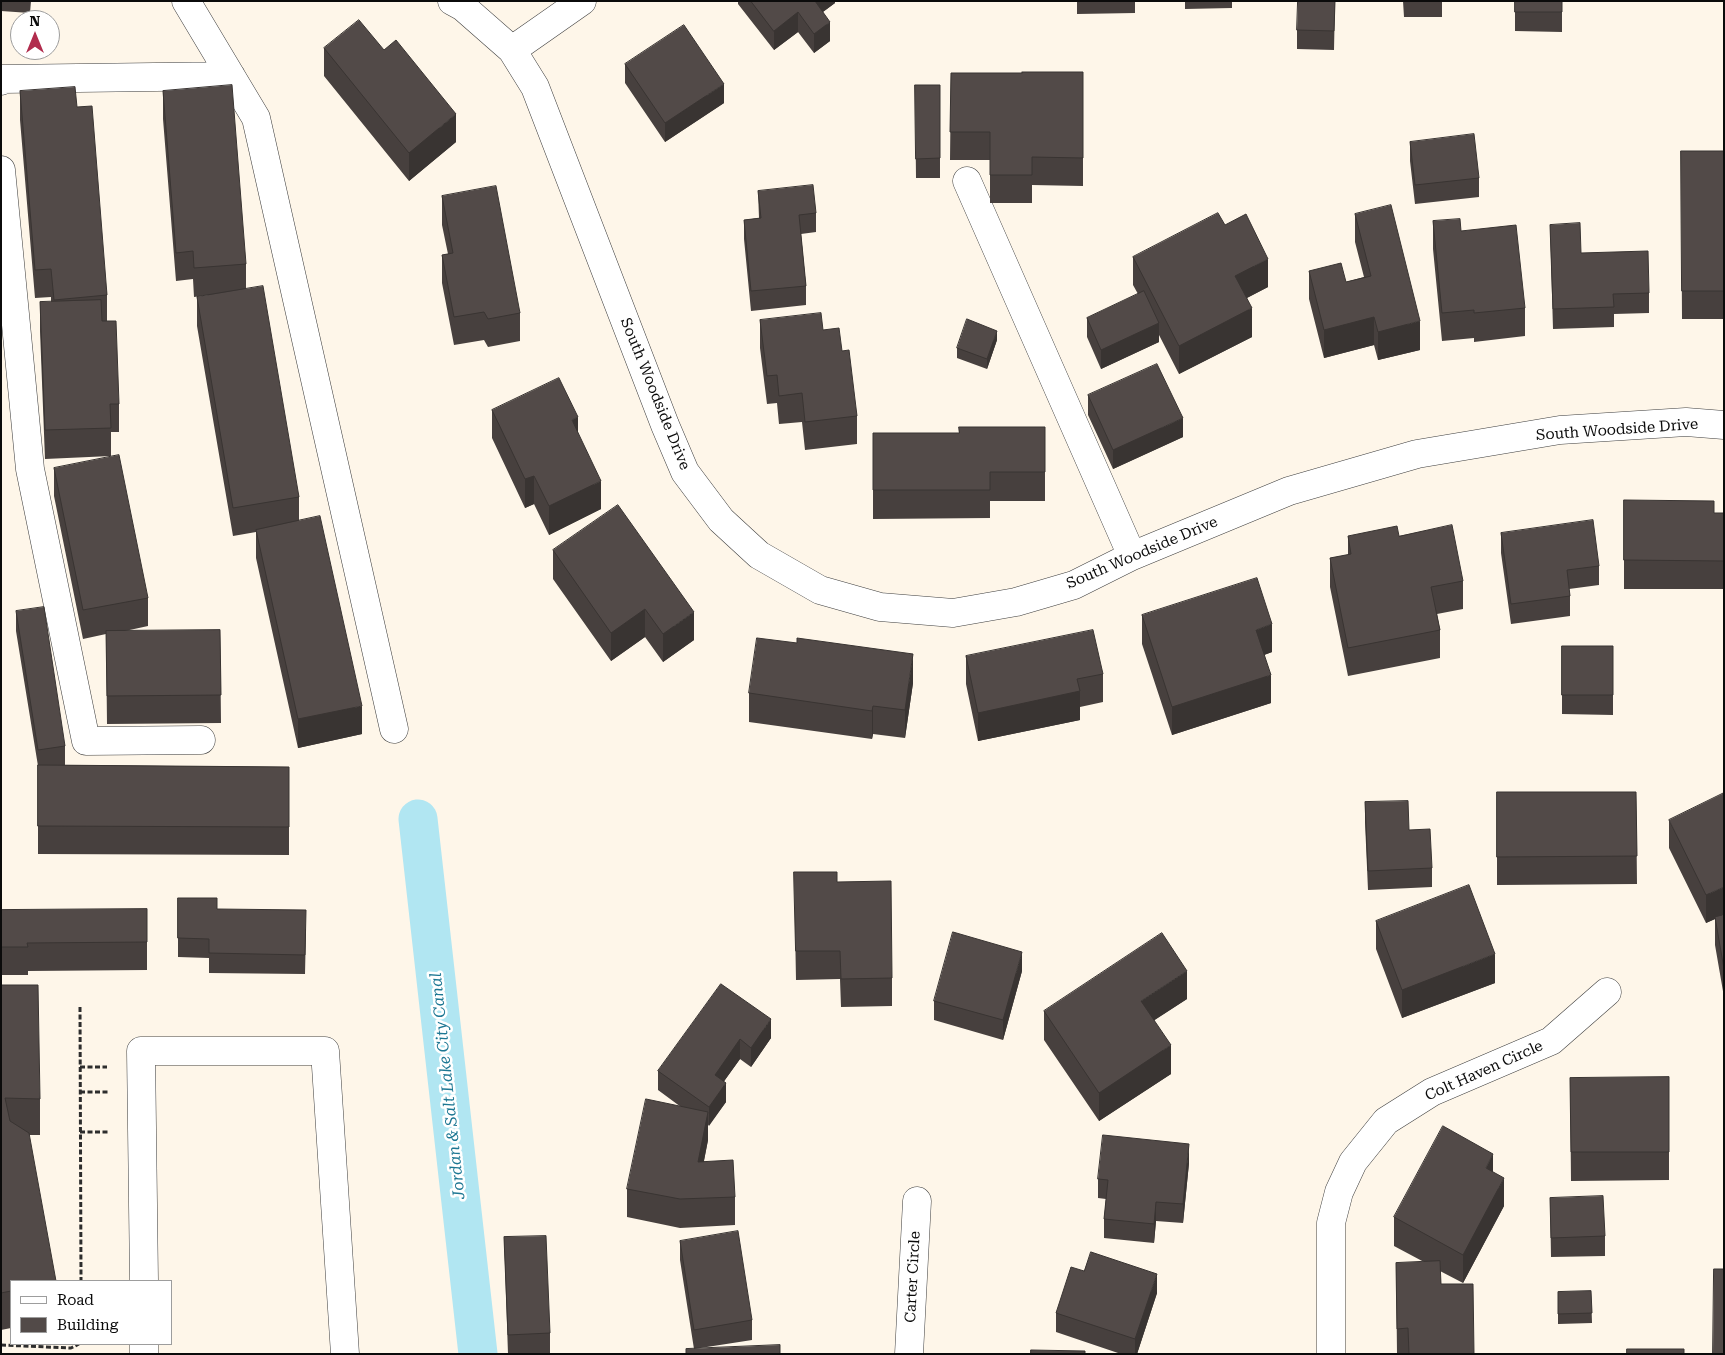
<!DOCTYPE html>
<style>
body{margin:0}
#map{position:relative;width:1725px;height:1355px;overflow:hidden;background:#fef6e9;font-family:"Roboto Serif",serif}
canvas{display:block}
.frame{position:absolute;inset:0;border:2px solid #0b0b0b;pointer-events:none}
.legend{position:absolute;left:10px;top:1280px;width:162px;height:65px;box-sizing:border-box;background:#fff;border:1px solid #9d9d9d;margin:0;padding:6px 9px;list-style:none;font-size:15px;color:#0b0b0b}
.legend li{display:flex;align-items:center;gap:10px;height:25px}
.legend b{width:25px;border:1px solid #9d9d9d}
.north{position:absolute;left:10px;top:10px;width:50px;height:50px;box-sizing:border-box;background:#fff;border:1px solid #9d9d9d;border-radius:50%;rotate:0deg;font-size:14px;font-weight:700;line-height:20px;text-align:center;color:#0b0b0b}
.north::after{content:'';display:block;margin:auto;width:18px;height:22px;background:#b12c4d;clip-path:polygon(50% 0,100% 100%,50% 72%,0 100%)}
</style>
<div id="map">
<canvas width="1725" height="1355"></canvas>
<div class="frame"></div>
<ul class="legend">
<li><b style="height:6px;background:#fff"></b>Road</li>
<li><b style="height:14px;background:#524a48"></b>Building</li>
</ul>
<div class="north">N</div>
</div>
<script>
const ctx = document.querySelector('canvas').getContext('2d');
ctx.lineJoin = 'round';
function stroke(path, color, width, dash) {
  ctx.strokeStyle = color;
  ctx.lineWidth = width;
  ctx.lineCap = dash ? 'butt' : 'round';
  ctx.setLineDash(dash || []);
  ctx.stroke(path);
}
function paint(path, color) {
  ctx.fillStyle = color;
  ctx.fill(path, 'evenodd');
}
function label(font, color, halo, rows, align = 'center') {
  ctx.font = font + ' "Roboto Serif",serif';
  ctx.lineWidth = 5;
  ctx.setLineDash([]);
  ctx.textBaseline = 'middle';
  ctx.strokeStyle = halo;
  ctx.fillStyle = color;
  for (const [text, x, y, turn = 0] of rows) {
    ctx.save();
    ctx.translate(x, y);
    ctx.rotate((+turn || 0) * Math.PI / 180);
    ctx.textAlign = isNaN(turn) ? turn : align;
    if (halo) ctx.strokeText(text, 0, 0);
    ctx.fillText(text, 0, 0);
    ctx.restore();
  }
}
const canal = new Path2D(`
 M 418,819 L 478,1354`);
const path = new Path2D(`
 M 80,1007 L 81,1281
 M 80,1067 L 107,1067
 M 80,1092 L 110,1092
 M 80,1132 L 110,1132
 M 1,1345 L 71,1348 L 79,1344`);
const minor = new Path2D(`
 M 186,1 L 256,118 L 394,729
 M 452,1 L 463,7 L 512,50 L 535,87 L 665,425 L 685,472 L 721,520 L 759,555 L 820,590 L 880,607 L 953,613 L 1016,602 L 1074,585 L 1132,556 L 1289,491 L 1417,454 L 1560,430 L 1686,422 L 1724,425
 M 512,50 L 582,1
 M 1,81 L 2,79 L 231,76
 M 1,170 L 30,469 L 86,741 L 201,740
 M 967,181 L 1132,556
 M 144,1281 L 141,1051 L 325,1051 L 345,1354
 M 144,1344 L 144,1354
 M 909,1354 L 917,1201
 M 1331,1354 L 1331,1223 L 1339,1192 L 1353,1162 L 1386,1121 L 1432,1092 L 1551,1041 L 1607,992`);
const wall = new Path2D(`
 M 1,1 L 31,1 L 30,13 L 1,11 Z
 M 738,1 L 835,1 L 835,3 L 823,12 L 830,41 L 814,53 L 798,32 L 774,50 L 738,4 Z
 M 1077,1 L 1135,1 L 1135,13 L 1077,14 Z
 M 1185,1 L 1232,1 L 1232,8 L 1185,9 Z
 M 1335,1 L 1334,50 L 1297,49 L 1297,30 Z
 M 1403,1 L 1442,1 L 1442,17 L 1404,17 Z
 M 1562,1 L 1562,32 L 1515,31 L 1515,12 Z
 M 324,48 L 456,142 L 409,181 L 324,76 Z
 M 625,64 L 724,103 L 665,142 L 625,83 Z
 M 1083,72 L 1083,186 L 1032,185 L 1032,203 L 990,203 L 990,160 L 950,160 L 951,73 L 1022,73 Z
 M 915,85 L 940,85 L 940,178 L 916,178 Z
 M 20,91 L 77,107 L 107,295 L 107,321 L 119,404 L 119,432 L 111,432 L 111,456 L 45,459 L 40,331 L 40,302 L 51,302 L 51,297 L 35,298 L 20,120 Z
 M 163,91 L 246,264 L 246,289 L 299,497 L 299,520 L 362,734 L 298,748 L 256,558 L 256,532 L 233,536 L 197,326 L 197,297 L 209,295 L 194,297 L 193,279 L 176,281 L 163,119 Z
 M 1410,142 L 1479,178 L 1479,197 L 1415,204 L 1410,161 Z
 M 1681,151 L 1724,151 L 1724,319 L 1682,319 Z
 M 758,191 L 816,213 L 816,232 L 801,234 L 806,286 L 806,305 L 751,311 L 744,239 L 744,220 L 759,218 Z
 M 442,196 L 520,313 L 520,341 L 488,347 L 484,340 L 454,345 L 442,283 L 442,255 L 448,254 L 442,225 Z
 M 1355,214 L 1420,350 L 1378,360 L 1374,345 L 1324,358 L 1309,299 L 1309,271 L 1346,282 L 1364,277 L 1355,242 Z
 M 1433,221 L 1461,231 L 1525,308 L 1525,336 L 1474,342 L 1474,338 L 1442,341 L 1433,249 Z
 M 1225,225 L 1268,287 L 1247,298 L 1252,337 L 1179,374 L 1159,335 L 1159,342 L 1101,369 L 1087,337 L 1087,318 L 1138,294 L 1133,285 L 1133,257 Z
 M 1550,225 L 1581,253 L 1649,293 L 1649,313 L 1614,314 L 1614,327 L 1553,329 Z
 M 760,320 L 823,330 L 842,351 L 857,416 L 857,444 L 805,450 L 802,422 L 779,424 L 777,403 L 767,404 L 760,348 Z
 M 997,340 L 987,369 L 957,358 L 957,348 Z
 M 1088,395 L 1183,437 L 1113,469 L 1088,415 Z
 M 492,410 L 578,433 L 601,509 L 549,535 L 534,504 L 525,508 L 492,438 Z
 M 1045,427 L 1045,501 L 990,501 L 990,518 L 873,519 L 873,433 L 959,433 Z
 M 54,468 L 148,598 L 148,626 L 125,631 L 220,630 L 221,723 L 107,724 L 106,634 L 83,639 L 54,496 Z
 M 1624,500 L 1714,513 L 1724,513 L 1724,589 L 1624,589 Z
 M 1501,533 L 1599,566 L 1599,585 L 1569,589 L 1570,596 L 1570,616 L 1511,624 L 1501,553 Z
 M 1348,536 L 1463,581 L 1463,609 L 1437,614 L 1440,630 L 1440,658 L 1348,676 L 1330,587 L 1330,558 L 1348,555 Z
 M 553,550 L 694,640 L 663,662 L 645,637 L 611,661 L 553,579 Z
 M 16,611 L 65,746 L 65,765 L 63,765 L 289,767 L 289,855 L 38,854 L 38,766 L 16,631 Z
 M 1142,615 L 1272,652 L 1264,655 L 1271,703 L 1172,735 L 1142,644 Z
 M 1562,646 L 1613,646 L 1613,715 L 1562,714 Z
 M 966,656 L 1103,674 L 1103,702 L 1080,707 L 1080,720 L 978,741 L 966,684 Z
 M 913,683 L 905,738 L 873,734 L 872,739 L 749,722 L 749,693 Z
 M 1497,792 L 1636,792 L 1637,884 L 1497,885 Z
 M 1365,802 L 1409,830 L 1432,868 L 1432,887 L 1368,890 L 1365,822 Z
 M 1669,820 L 1722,916 L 1724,915 L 1724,997 L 1715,945 L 1715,919 L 1706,923 L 1669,848 Z
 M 794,872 L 837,882 L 892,978 L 892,1006 L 841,1007 L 840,979 L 796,980 Z
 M 147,909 L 147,970 L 28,971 L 28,975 L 1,975 L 1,910 Z
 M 217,909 L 306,929 L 305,974 L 209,973 L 209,958 L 178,957 L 178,938 Z
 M 1376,921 L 1495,983 L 1402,1018 L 1376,949 Z
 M 1022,971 L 1003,1040 L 934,1020 L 934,1001 Z
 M 721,984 L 771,1038 L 751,1067 L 740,1059 L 724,1081 L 726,1102 L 708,1126 L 708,1140 L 704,1161 L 735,1197 L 735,1225 L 680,1228 L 627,1217 L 627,1189 L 681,1107 L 658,1090 L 658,1071 Z
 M 1,985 L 40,1099 L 40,1135 L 29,1135 L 11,1281 L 11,1328 L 1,1330 Z
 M 1187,999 L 1154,1020 L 1171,1074 L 1099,1121 L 1044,1040 L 1044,1011 Z
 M 1669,1077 L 1669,1180 L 1571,1181 L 1570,1078 Z
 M 1189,1163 L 1183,1223 L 1156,1221 L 1154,1243 L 1104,1238 L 1104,1219 L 1106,1199 L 1098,1198 L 1098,1179 Z
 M 1493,1172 L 1504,1206 L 1463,1283 L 1440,1271 L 1441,1284 L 1474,1354 L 1397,1354 L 1396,1263 L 1424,1262 L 1394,1246 L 1394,1217 Z
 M 1550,1198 L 1605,1236 L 1605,1256 L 1551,1257 Z
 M 504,1237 L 550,1333 L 550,1353 L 508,1354 Z
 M 680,1241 L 752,1320 L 752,1340 L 694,1349 L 680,1260 Z
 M 1084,1271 L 1157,1293 L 1137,1354 L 1121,1354 L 1056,1332 L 1056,1313 Z
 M 1591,1291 L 1592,1323 L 1558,1324 L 1558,1292 Z`);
const shadedWall = new Path2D(`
 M 813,1 L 835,1 L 835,3 L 813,19 Z
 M 798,12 L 798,32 L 774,50 L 774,31 Z
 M 830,22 L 830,41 L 814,53 L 814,34 Z
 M 724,84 L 724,103 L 665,142 L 665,123 Z
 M 456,114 L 456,142 L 409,181 L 409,153 Z
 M 1268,259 L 1268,287 L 1235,304 L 1235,276 Z
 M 1252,308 L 1252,337 L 1179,374 L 1179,346 Z
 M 1374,317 L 1374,345 L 1324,358 L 1324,330 Z
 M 1420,321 L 1420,350 L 1378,360 L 1378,332 Z
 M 1159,323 L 1159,342 L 1101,369 L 1101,350 Z
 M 997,331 L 997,340 L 987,369 L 987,359 Z
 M 578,417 L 578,445 L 572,420 Z
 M 1183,418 L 1183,437 L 1113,469 L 1113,450 Z
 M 534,476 L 534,504 L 525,508 L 525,479 Z
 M 601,481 L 601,509 L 549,535 L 549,506 Z
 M 645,609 L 645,637 L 611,661 L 611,633 Z
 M 694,612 L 694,640 L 663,662 L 663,634 Z
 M 1272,624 L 1272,652 L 1256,658 L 1256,630 Z
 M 913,654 L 913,683 L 905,738 L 905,710 Z
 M 1271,675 L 1271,703 L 1172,735 L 1172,707 Z
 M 1080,691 L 1080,720 L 978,741 L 978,713 Z
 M 362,706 L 362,734 L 298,748 L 298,719 Z
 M 873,706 L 873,734 L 872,739 L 872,711 Z
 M 1724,887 L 1724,915 L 1706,923 L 1706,895 Z
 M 1022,952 L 1022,971 L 1003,1040 L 1003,1020 Z
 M 1495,954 L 1495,983 L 1402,1018 L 1402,990 Z
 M 1187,971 L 1187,999 L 1141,1029 L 1141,1001 Z
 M 771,1019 L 771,1038 L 751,1067 L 751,1048 Z
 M 740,1039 L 740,1059 L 715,1094 L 715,1075 Z
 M 1171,1045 L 1171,1074 L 1099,1121 L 1099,1093 Z
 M 726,1083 L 726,1102 L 709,1126 L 709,1107 Z
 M 708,1112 L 708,1140 L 698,1190 L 698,1162 Z
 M 1189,1144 L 1189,1163 L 1183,1223 L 1183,1204 Z
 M 1493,1154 L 1493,1182 L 1486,1168 Z
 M 1504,1178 L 1504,1206 L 1463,1283 L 1463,1255 Z
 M 1156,1202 L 1156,1221 L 1154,1243 L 1154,1224 Z
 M 1157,1274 L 1157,1293 L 1137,1354 L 1135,1354 L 1135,1339 Z`);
const building = new Path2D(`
 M 751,1 L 815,1 L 830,22 L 814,34 L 798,12 L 774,31 Z
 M 1298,1 L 1335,1 L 1334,31 L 1297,30 Z
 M 1515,1 L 1562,1 L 1562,12 L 1515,12 Z
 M 359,20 L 384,50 L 396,40 L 456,114 L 409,153 L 324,48 Z
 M 684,25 L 724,84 L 665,123 L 625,64 Z
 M 1022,72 L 1083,72 L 1083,158 L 1032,157 L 1032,175 L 990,175 L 990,132 L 950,132 L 951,73 L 1022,73 Z
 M 232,85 L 246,264 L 194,268 L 193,251 L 176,253 L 163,91 Z
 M 915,85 L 940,85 L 940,158 L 916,159 Z
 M 75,87 L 77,107 L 92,106 L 107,295 L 54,300 L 51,269 L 35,270 L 20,91 Z
 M 1474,134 L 1479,178 L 1415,185 L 1410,142 Z
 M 1681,151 L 1724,151 L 1724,291 L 1682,291 Z
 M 813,185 L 816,213 L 799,215 L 806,286 L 751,291 L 744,220 L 761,218 L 758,191 Z
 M 496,186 L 520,313 L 488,319 L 484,312 L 454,317 L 442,255 L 453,253 L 442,196 Z
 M 1391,205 L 1420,321 L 1378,332 L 1374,317 L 1324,330 L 1309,271 L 1341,263 L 1346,282 L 1371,276 L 1355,214 Z
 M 1218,213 L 1225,225 L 1246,214 L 1268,259 L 1235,276 L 1252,308 L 1179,346 L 1133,257 Z
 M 1460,219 L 1461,231 L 1516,225 L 1525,308 L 1474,313 L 1474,310 L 1442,313 L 1433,221 Z
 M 1580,223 L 1581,253 L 1648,251 L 1649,293 L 1613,294 L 1614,307 L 1553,309 L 1550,225 Z
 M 263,286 L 299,497 L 233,508 L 197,297 Z
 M 1144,291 L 1159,323 L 1101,350 L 1087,318 Z
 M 101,300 L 102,321 L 116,321 L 119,404 L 110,404 L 111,428 L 45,430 L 40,302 Z
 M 821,313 L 823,330 L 839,328 L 842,351 L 849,350 L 857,416 L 805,422 L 802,393 L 779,396 L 777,375 L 767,376 L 760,320 Z
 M 967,319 L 997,331 L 987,359 L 957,348 Z
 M 1157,364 L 1183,418 L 1113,450 L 1088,395 Z
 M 559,378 L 578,417 L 572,420 L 601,481 L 549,506 L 534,476 L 525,479 L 492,410 Z
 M 959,427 L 1045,427 L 1045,472 L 990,472 L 990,490 L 873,490 L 873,433 L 959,433 Z
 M 119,455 L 148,598 L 83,610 L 54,468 Z
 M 1624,500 L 1714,501 L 1714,513 L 1724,513 L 1724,561 L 1624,560 Z
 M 618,505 L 694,612 L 663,634 L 645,609 L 611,633 L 553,550 Z
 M 320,516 L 362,706 L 298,719 L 256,530 Z
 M 1593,520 L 1599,566 L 1567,570 L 1570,596 L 1511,604 L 1501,533 Z
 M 1452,525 L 1463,581 L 1431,587 L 1440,630 L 1348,648 L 1330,558 L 1351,554 L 1348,536 L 1397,526 L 1399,536 Z
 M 1257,578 L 1272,624 L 1256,630 L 1271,675 L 1172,707 L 1142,615 Z
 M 44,607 L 65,746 L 38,750 L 16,611 Z
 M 220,630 L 221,695 L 107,696 L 106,631 Z
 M 1093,630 L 1103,674 L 1077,679 L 1080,691 L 978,713 L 966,656 Z
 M 757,638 L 797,643 L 797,638 L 913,654 L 905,710 L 873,706 L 872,711 L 749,693 Z
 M 1562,646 L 1613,646 L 1613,695 L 1562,695 Z
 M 38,765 L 289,767 L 289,827 L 38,826 Z
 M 1497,792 L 1636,792 L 1637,856 L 1497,857 Z
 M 1724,793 L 1724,887 L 1706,895 L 1669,820 Z
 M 1408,801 L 1409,830 L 1430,829 L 1432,868 L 1368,871 L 1365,802 Z
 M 794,872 L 837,872 L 837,882 L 891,881 L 892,978 L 841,979 L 840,951 L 796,951 Z
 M 1469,885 L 1495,954 L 1402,990 L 1376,921 Z
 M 178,898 L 217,898 L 217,909 L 306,910 L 305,955 L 209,953 L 209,939 L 178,938 Z
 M 147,909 L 147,942 L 27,943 L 28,947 L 1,947 L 1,910 Z
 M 1724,915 L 1724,969 L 1715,917 Z
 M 953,932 L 1022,952 L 1003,1020 L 934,1001 Z
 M 1162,933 L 1187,971 L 1141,1001 L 1171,1045 L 1099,1093 L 1044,1011 Z
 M 721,984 L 771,1019 L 751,1048 L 740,1039 L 715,1075 L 726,1083 L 709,1107 L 658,1071 Z
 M 1,985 L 38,985 L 40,1099 L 5,1098 L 10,1121 L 29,1133 L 56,1281 L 11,1281 L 11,1291 L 1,1293 Z
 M 1669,1077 L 1669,1152 L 1571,1152 L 1570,1078 Z
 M 646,1099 L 708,1112 L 698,1162 L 733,1160 L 735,1197 L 680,1199 L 627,1189 Z
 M 1443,1126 L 1493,1154 L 1486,1168 L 1504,1178 L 1463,1255 L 1394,1217 Z
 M 1103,1135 L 1189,1144 L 1183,1204 L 1156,1202 L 1154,1224 L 1104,1219 L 1108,1180 L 1098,1179 Z
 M 1603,1196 L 1605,1236 L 1551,1238 L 1550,1198 Z
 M 738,1231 L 752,1320 L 694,1330 L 680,1241 Z
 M 546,1236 L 550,1333 L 508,1335 L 504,1237 Z
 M 1091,1252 L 1157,1274 L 1135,1339 L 1056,1313 L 1071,1267 L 1084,1271 Z
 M 1440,1261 L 1441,1284 L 1473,1284 L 1474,1354 L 1409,1354 L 1408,1328 L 1397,1329 L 1396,1263 Z
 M 1714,1269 L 1724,1269 L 1724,1354 L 1713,1354 Z
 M 1591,1291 L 1592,1313 L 1558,1314 L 1558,1292 Z
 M 780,1345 L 780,1354 L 686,1354 L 686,1349 Z
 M 1627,1349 L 1684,1349 L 1684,1354 L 1627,1354 Z
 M 1031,1350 L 1085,1351 L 1085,1354 L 1031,1354 Z`);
const streetNames = [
 ["South Woodside Drive",655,394,68],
 ["South Woodside Drive",1617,430,-4],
 ["South Woodside Drive",1142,553,-23],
 ["Colt Haven Circle",1484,1071,-24],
 ["Carter Circle",913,1277,-87]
];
const waterNames = [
 ["Jordan & Salt Lake City Canal",448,1086,-96]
];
stroke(canal, '#b1e6f2', 39);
stroke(minor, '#3e3e3e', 29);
stroke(path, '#2d2d2d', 3, [5, 2.5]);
stroke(minor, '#fff', 28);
paint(wall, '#47403e');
paint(shadedWall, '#393432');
paint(building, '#524a48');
stroke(building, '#393432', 1);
label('15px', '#0b0b0b', '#fff', streetNames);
label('italic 16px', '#1d7793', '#fff', waterNames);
</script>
